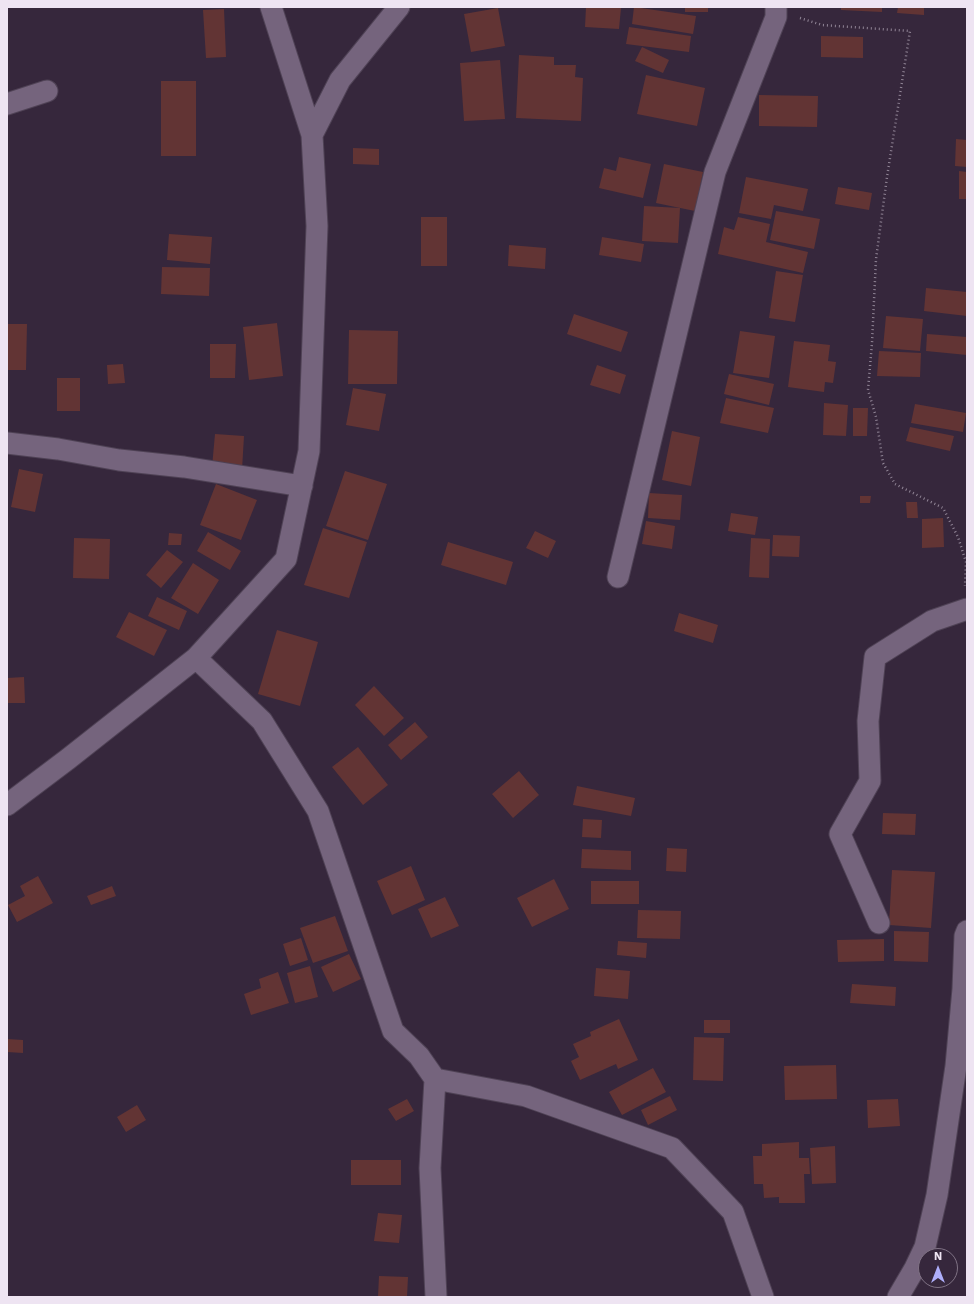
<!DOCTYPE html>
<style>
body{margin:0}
#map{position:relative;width:974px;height:1304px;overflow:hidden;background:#36273c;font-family:"Work Sans",sans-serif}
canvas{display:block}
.frame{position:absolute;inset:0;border:8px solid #eee4f2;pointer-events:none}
.north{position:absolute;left:918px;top:1248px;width:40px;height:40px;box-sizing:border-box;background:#36273c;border:1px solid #807385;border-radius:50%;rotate:0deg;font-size:11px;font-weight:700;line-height:16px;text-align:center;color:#eee4f2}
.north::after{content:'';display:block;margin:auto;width:14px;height:18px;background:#aeaefa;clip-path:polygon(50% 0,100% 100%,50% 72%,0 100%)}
</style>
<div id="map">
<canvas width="974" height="1304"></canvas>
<div class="frame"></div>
<div class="north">N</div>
</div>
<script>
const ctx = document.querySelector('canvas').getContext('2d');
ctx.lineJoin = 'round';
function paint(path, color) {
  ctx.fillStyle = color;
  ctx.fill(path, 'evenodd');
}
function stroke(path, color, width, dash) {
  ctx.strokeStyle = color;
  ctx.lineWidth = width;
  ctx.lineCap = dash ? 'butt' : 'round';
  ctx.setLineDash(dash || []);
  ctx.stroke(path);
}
const building = new Path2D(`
 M 586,7 L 621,8 L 619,29 L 585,27 Z
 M 634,7 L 696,16 L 693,34 L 632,24 Z
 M 685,7 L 708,7 L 708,12 L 685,12 Z
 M 841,7 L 882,7 L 882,12 L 841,10 Z
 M 898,7 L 924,7 L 924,15 L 897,13 Z
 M 498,8 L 505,46 L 471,52 L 464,14 Z
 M 224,9 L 226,57 L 206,58 L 203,10 Z
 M 629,27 L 691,36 L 689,52 L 626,44 Z
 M 821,36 L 863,37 L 863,58 L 821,57 Z
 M 642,47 L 669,60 L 663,73 L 635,61 Z
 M 519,55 L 554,57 L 554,65 L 576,65 L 575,77 L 583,78 L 581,121 L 516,118 Z
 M 500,60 L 505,119 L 464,121 L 460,63 Z
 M 646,75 L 705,88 L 697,126 L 637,114 Z
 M 161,81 L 196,81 L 196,156 L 161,156 Z
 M 759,95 L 818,96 L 817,127 L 759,126 Z
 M 956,139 L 967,140 L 967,167 L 955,166 Z
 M 353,148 L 379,149 L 379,165 L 353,164 Z
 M 619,157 L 651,164 L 643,198 L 599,188 L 604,168 L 616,171 Z
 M 664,164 L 703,172 L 695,211 L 656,203 Z
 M 959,171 L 967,172 L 967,199 L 959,199 Z
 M 746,177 L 808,189 L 803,211 L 774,205 L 771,219 L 739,213 Z
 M 838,187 L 872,193 L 869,210 L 835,204 Z
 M 644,206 L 680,208 L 678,243 L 642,241 Z
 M 776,211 L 820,219 L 814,249 L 770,240 Z
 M 421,217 L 447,217 L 447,266 L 421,266 Z
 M 738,217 L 770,224 L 766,242 L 808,252 L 803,273 L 718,254 L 724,227 L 734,230 Z
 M 169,234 L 212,237 L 210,264 L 167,260 Z
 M 602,237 L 644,244 L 641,262 L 599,255 Z
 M 509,245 L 546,248 L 545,269 L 508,266 Z
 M 162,267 L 210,268 L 209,296 L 161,294 Z
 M 776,271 L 803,275 L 795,322 L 769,318 Z
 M 926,288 L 967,292 L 967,316 L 924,311 Z
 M 574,314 L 628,332 L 621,352 L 567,334 Z
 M 886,316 L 923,319 L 920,351 L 883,348 Z
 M 277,323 L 283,376 L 249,380 L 243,327 Z
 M 7,324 L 27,324 L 26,370 L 7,370 Z
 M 349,330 L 398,331 L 397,384 L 348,384 Z
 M 740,331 L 775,336 L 769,378 L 733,373 Z
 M 927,334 L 967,337 L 967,355 L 926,351 Z
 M 794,341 L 830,345 L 828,361 L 836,362 L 833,383 L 825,382 L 824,392 L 788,387 Z
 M 210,344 L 236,344 L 235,378 L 210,378 Z
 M 879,351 L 921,353 L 920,377 L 877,376 Z
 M 123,364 L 125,383 L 108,384 L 107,365 Z
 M 597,365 L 626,375 L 620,394 L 590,385 Z
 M 729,374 L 774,384 L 769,405 L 724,394 Z
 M 57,378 L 80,378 L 80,411 L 57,411 Z
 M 353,388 L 386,394 L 379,431 L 346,425 Z
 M 726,398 L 774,408 L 768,433 L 720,423 Z
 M 824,403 L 848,405 L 846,436 L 823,435 Z
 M 915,404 L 966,413 L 963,432 L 911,423 Z
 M 853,408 L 868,408 L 867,436 L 853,436 Z
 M 910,427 L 954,436 L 950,451 L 906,441 Z
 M 672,431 L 700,437 L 691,486 L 662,480 Z
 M 215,434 L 244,436 L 242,470 L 212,467 Z
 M 19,469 L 43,474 L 35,512 L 11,507 Z
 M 345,471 L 387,484 L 368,540 L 326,526 Z
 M 216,484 L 257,500 L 241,540 L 200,525 Z
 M 649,493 L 682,495 L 680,520 L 648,518 Z
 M 860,496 L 871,496 L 870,503 L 860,503 Z
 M 906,502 L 917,502 L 918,518 L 907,518 Z
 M 731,513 L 758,517 L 755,535 L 728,531 Z
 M 943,518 L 944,547 L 922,548 L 922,519 Z
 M 646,521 L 675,526 L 672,549 L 642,544 Z
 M 323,528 L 367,542 L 349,598 L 304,585 Z
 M 535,531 L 556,541 L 548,558 L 526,548 Z
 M 208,532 L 241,551 L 230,570 L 197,551 Z
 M 169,533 L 182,534 L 181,545 L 168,545 Z
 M 773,535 L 800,536 L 799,557 L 772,556 Z
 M 74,538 L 110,539 L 109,579 L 73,578 Z
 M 751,538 L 770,539 L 769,578 L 749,577 Z
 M 448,542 L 513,562 L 506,585 L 441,565 Z
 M 167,550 L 183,562 L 161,588 L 146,575 Z
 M 193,563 L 219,580 L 198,614 L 171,598 Z
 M 157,597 L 187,611 L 179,630 L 148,616 Z
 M 129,612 L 167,630 L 154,656 L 116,637 Z
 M 679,613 L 718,625 L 713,643 L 674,631 Z
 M 277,630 L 318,642 L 300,706 L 258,694 Z
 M 24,677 L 25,703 L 7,703 L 7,678 Z
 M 374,686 L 404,718 L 384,736 L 355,705 Z
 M 415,722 L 428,737 L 401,760 L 388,745 Z
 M 358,747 L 388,785 L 363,805 L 332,767 Z
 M 519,771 L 539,795 L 513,818 L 492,794 Z
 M 577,786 L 635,798 L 631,816 L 573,805 Z
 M 883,813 L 916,814 L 915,835 L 882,834 Z
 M 583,819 L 602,820 L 601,838 L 582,837 Z
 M 667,848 L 687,849 L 686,872 L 666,871 Z
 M 582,849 L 631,851 L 631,870 L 581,868 Z
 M 411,866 L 425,900 L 392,915 L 377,881 Z
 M 892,870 L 935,872 L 931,928 L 889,925 Z
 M 38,876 L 53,903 L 17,922 L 8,905 L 25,896 L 20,886 Z
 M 554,879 L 569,909 L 532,927 L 517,898 Z
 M 591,881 L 639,881 L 639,904 L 591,904 Z
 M 112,886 L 116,896 L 91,905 L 87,896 Z
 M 445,897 L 459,926 L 431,938 L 418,909 Z
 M 638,910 L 681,911 L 680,939 L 637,938 Z
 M 335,916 L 348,951 L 313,963 L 300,928 Z
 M 894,931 L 929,932 L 928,962 L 894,961 Z
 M 301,938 L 308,960 L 290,966 L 283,944 Z
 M 884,939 L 884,961 L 838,962 L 837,940 Z
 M 618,941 L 647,943 L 646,958 L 617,955 Z
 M 349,954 L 361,979 L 333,992 L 321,967 Z
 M 310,966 L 318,997 L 295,1003 L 287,973 Z
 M 596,968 L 630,971 L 628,999 L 594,996 Z
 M 278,972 L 289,1003 L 251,1015 L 244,994 L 261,988 L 259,979 Z
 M 852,984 L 896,987 L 895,1006 L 850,1003 Z
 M 619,1019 L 638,1060 L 618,1069 L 616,1064 L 580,1080 L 571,1061 L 579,1057 L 573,1044 L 591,1036 L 590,1032 Z
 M 704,1020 L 730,1020 L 730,1033 L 704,1033 Z
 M 694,1037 L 724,1038 L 723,1081 L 693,1080 Z
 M 7,1039 L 23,1040 L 23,1053 L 7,1052 Z
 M 836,1065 L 837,1099 L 785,1100 L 784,1066 Z
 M 653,1068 L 666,1092 L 622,1115 L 609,1092 Z
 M 670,1096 L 677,1110 L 648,1125 L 641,1110 Z
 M 407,1099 L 414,1111 L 396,1121 L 388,1109 Z
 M 898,1099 L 900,1126 L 868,1128 L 867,1100 Z
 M 137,1105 L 146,1120 L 126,1132 L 117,1117 Z
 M 799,1142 L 799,1158 L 809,1158 L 810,1174 L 804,1174 L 805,1203 L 779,1203 L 779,1197 L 764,1198 L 763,1184 L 754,1184 L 753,1156 L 762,1156 L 762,1144 Z
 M 835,1146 L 836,1183 L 812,1184 L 810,1148 Z
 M 351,1160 L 401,1160 L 401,1185 L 351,1185 Z
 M 378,1213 L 402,1215 L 399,1243 L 374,1241 Z
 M 379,1276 L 408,1277 L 407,1297 L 378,1297 Z`);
const path = new Path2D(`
 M 800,18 L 822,25 L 910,31 L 887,177 L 876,259 L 872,343 L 868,390 L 876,417 L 883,463 L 895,484 L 943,508 L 958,537 L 966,562 L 965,586`);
const street = new Path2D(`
 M 271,7 L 312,135
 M 7,104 L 47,91
 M 7,443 L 58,449 L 119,460 L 184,467 L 302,486
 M 618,577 L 715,172 L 776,17 L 776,7
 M 196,658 L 262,721 L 318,811 L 393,1031 L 419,1056 L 435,1079 L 430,1168 L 436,1297
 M 7,805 L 68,759 L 196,658 L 286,559 L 309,451 L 317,226 L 312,135 L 340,80 L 399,7
 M 879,923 L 840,834 L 870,781 L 868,721 L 875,657 L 932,621 L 967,609
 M 435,1079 L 526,1096 L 672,1148 L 733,1212 L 763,1297
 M 898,1297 L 915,1268 L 925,1247 L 937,1195 L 956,1066 L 963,989 L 965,936 L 967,931`);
paint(building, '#623434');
stroke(street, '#4f4255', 23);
stroke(path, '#918596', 2.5, [1, 3]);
stroke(street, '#75647d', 21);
</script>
